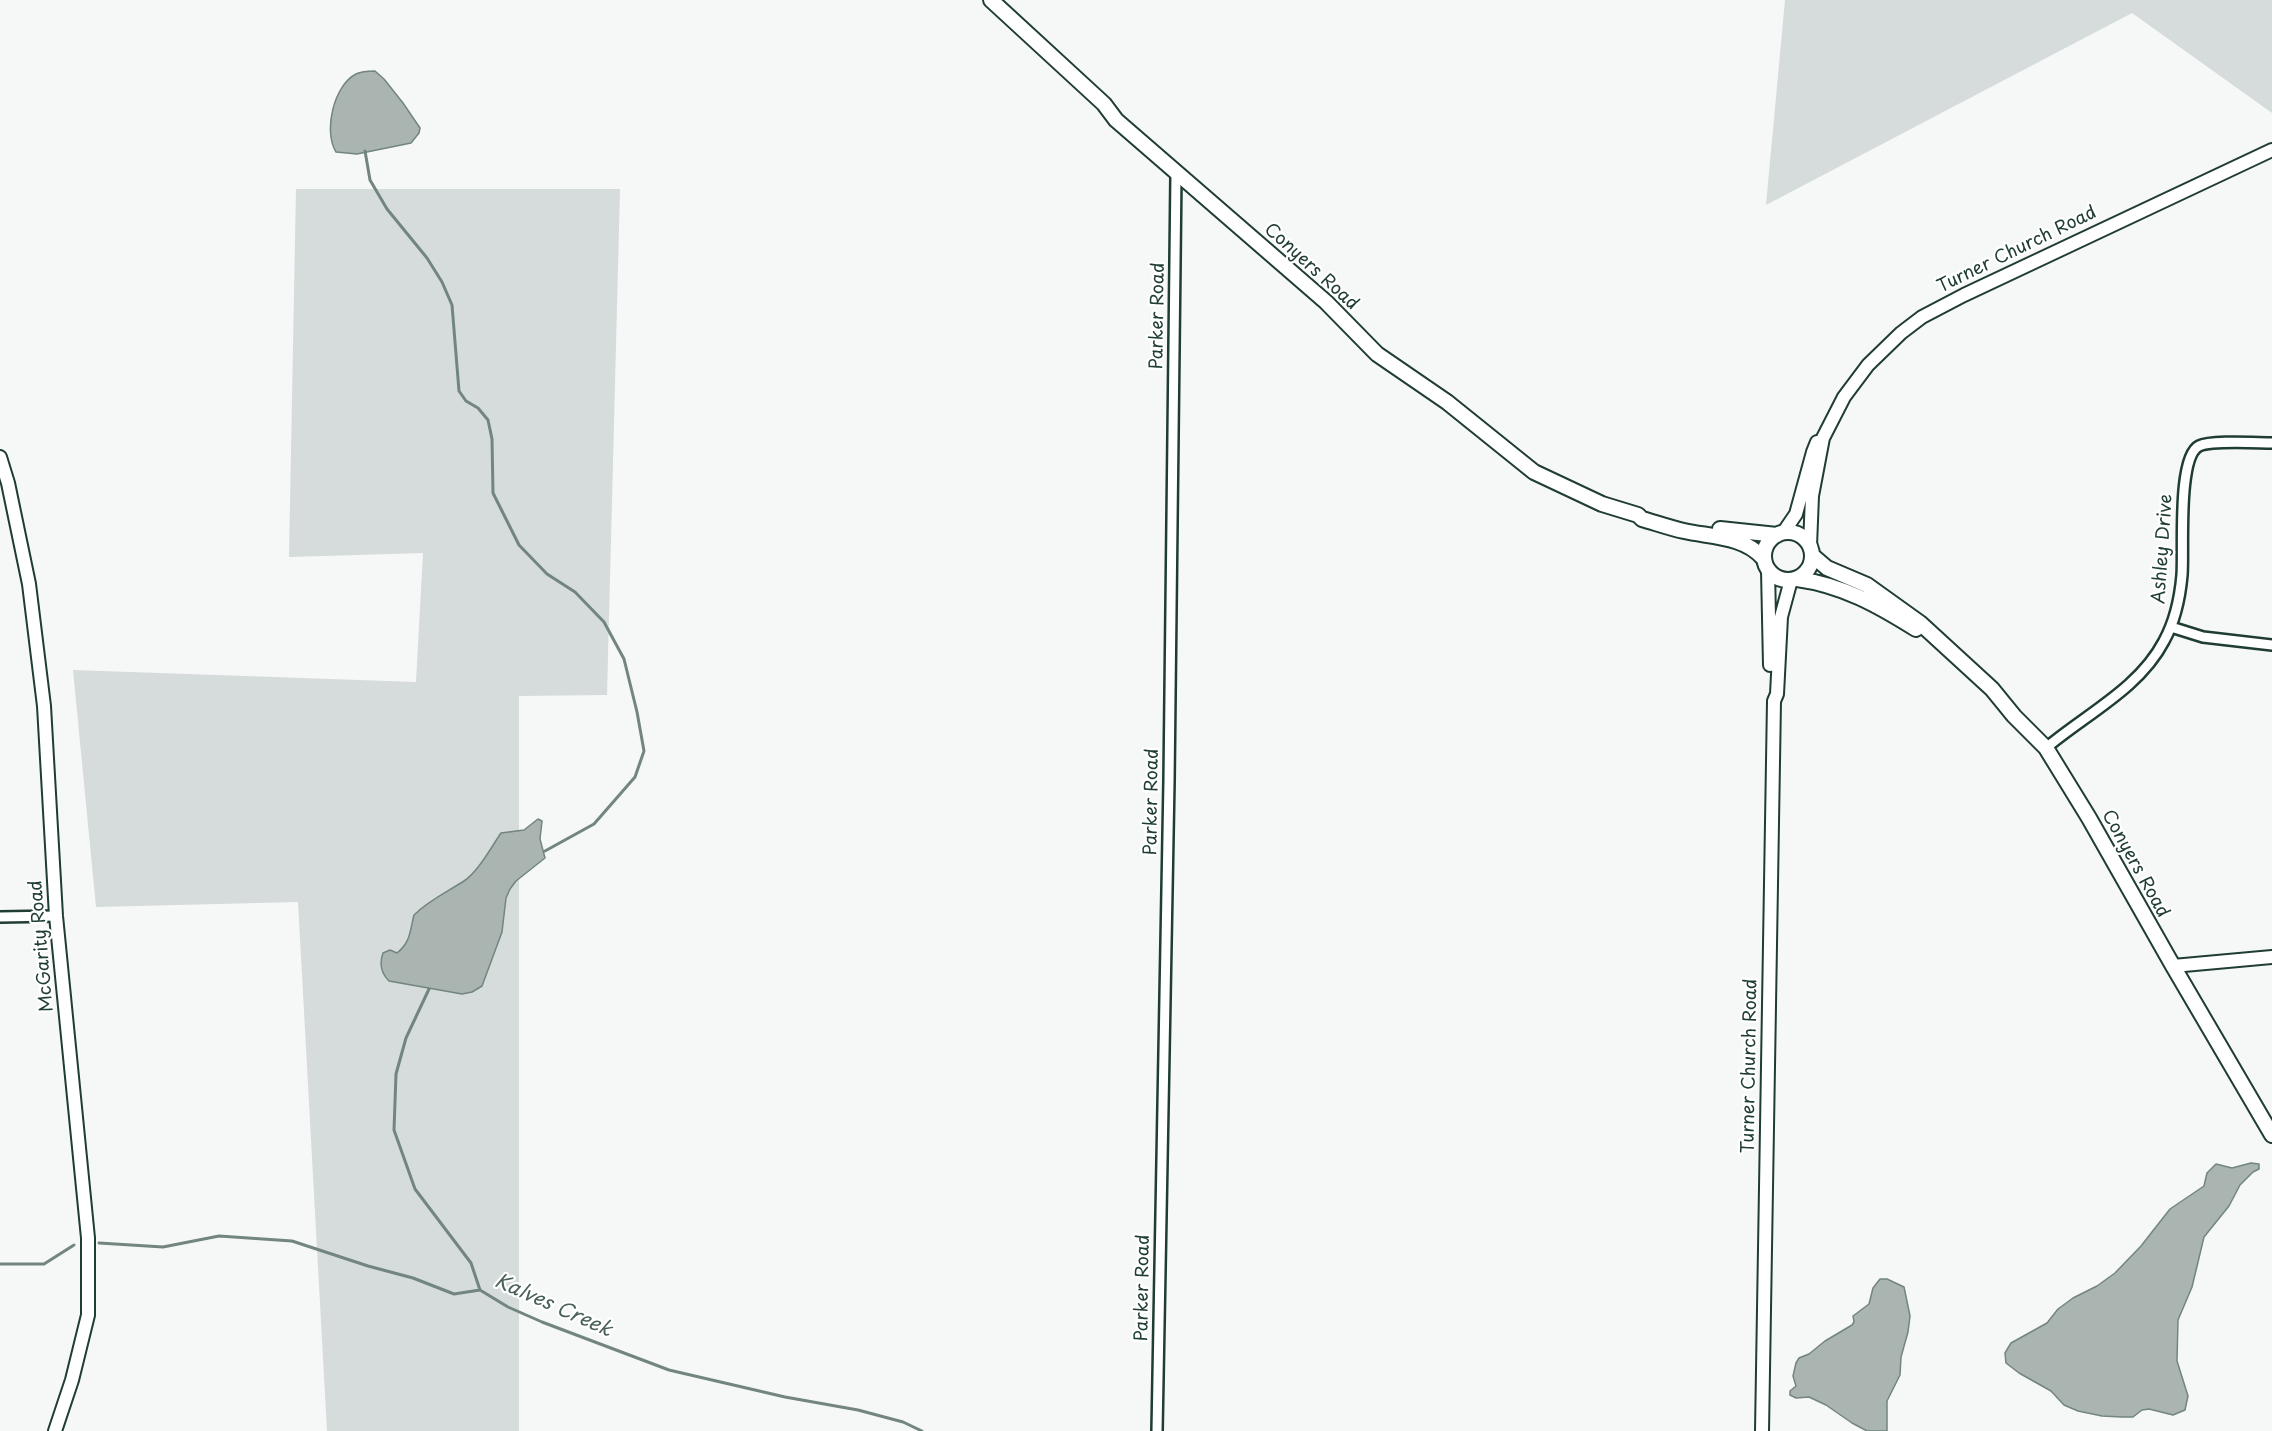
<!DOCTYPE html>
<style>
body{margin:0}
canvas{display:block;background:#f6f7f7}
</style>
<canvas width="2272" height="1431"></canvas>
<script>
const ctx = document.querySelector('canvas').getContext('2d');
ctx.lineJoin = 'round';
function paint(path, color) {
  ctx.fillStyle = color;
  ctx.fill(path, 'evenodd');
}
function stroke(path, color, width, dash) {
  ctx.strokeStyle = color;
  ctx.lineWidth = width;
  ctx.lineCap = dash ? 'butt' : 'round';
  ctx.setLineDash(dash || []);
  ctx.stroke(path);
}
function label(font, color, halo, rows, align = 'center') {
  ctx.font = font + ' "Playpen Sans",sans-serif';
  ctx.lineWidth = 4.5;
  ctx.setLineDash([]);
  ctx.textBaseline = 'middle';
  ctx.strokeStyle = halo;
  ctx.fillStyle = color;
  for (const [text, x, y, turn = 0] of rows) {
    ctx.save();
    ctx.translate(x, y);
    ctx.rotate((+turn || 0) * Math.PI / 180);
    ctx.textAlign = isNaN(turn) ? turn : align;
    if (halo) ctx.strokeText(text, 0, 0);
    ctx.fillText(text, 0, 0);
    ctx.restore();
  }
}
const green = new Path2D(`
 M 1785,0 L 2272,0 L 2272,113 L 2132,13 L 1766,205 Z
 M 296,189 L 620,189 L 607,695 L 519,696 L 519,1431 L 327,1431 L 298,902 L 96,907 L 73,670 L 416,682 L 423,553 L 289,557 Z`);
const water = new Path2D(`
 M 375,71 L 384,79 L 403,103 L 420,128 L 419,133 L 411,143 L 357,154 L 336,152 C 323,131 334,85 356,74 C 362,71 369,71 375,71 Z
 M 538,819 L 542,821 L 540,839 L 545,858 L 516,881 L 510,889 L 506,898 L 502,932 L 482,986 L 472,992 L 462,994 L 389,981 C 381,973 379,964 383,953 L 390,950 L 397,953 C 411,942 410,930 414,915 C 429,900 447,892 464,881 C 478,872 492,846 501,833 L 524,830 Z
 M 2251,1163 L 2259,1164 L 2259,1169 L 2253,1172 L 2240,1185 L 2229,1206 L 2204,1237 L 2192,1287 L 2178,1320 L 2177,1361 L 2188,1396 L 2185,1410 L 2173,1415 L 2149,1409 L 2142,1410 L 2133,1417 L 2122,1417 L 2102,1416 L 2078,1411 L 2064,1405 L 2051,1391 L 2019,1373 L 2006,1363 L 2005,1353 L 2011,1343 L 2047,1323 L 2058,1309 L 2073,1298 L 2097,1286 L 2115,1273 L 2141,1246 L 2170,1209 L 2204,1186 L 2207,1173 L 2216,1164 L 2232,1168 Z
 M 1880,1279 L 1887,1279 L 1904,1287 L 1910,1316 L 1908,1332 L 1901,1357 L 1900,1375 L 1887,1401 L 1887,1431 L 1867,1431 L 1852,1423 L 1826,1405 L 1809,1397 L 1796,1398 L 1790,1395 L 1790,1391 L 1796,1386 L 1793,1376 L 1796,1363 L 1799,1358 L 1809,1354 L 1825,1341 L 1852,1325 L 1854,1322 L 1853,1316 L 1869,1304 L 1873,1288 Z`);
const stream = new Path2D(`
 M 365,151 L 370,180 L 387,209 L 427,258 L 442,282 L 452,305 L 459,391 L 466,401 L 478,408 L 488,420 L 492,439 L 493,493 L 519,545 L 547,574 L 575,592 L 604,622 L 624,659 L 637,712 L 644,751 L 635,777 L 594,824 L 545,851
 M 429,989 L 406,1038 L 396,1074 L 394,1130 L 415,1189 L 471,1263 L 480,1290
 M 99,1243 L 163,1247 L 219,1236 L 292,1241 L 368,1266 L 413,1278 L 454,1294 L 480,1290 L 508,1307 L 542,1322 L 669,1370 L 785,1397 L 858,1410 L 903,1422 L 922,1431
 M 0,1264 L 44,1264 L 74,1245`);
const minor = new Path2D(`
 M 2171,627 L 2203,637 L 2272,645
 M 2046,748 C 2086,714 2139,689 2164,641 C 2175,621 2180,598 2182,575 C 2184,551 2177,457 2199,446 C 2211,440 2257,443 2272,443
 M 0,917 L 56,916
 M 1157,1431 L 1169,781 L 1176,174`);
const tertiary = new Path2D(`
 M 0,457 L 8,483 L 29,584 L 44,706 L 56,916 L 88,1238 L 88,1315 L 72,1380 L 55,1431
 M 1783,533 L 1796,514 L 1813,452 L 1817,442
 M 1810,546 L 1812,496 L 1823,438 L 1844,397 L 1868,365 L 1901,333 L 1922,317 L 1964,295 L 2272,150
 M 1768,570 L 1770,665
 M 2173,966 L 2272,957
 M 1762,1431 L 1774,701 L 1777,694 L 1781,617 L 1791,580`);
const secondary = new Path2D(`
 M 991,0 L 1104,104 L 1116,120 L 1326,302 L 1377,354 L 1447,402 L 1534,472 L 1602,504 L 1638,515 L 1642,519 C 1656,523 1670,528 1684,531 C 1711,537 1744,536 1763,558
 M 1720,529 L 1777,535
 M1764 556a24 24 0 1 1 48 0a24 24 0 1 1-48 0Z
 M 1813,556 L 1827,568 L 1867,585 L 1920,623 L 1992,689 L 2014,716 L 2046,748 L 2089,818 L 2173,966 L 2272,1135
 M 1797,579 C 1842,585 1878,605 1916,629`);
const streetNames = [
 ["Turner Church Road",2017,250,-26],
 ["Conyers Road",1311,267,42],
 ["Parker Road",1158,316,-89],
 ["Ashley Drive",2163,549,-86],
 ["Parker Road",1152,802,-89],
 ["Conyers Road",2135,864,61],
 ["McGarity Road",42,946,-95],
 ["Turner Church Road",1750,1066,-89],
 ["Parker Road",1143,1288,-89]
];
const waterNames = [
 ["Kalves Creek",553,1306,24]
];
paint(green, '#d6dcdb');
paint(water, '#aab5b1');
stroke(water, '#72857f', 1.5);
stroke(stream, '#72857f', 3);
stroke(minor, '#1f3d34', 14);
stroke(tertiary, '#1f3d34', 16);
stroke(secondary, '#1f3d34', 18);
stroke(minor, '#fff', 9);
stroke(tertiary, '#fff', 12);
stroke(secondary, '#fff', 14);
label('18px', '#1f3d34', '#fff', streetNames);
label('italic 20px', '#49615a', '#fff', waterNames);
</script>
